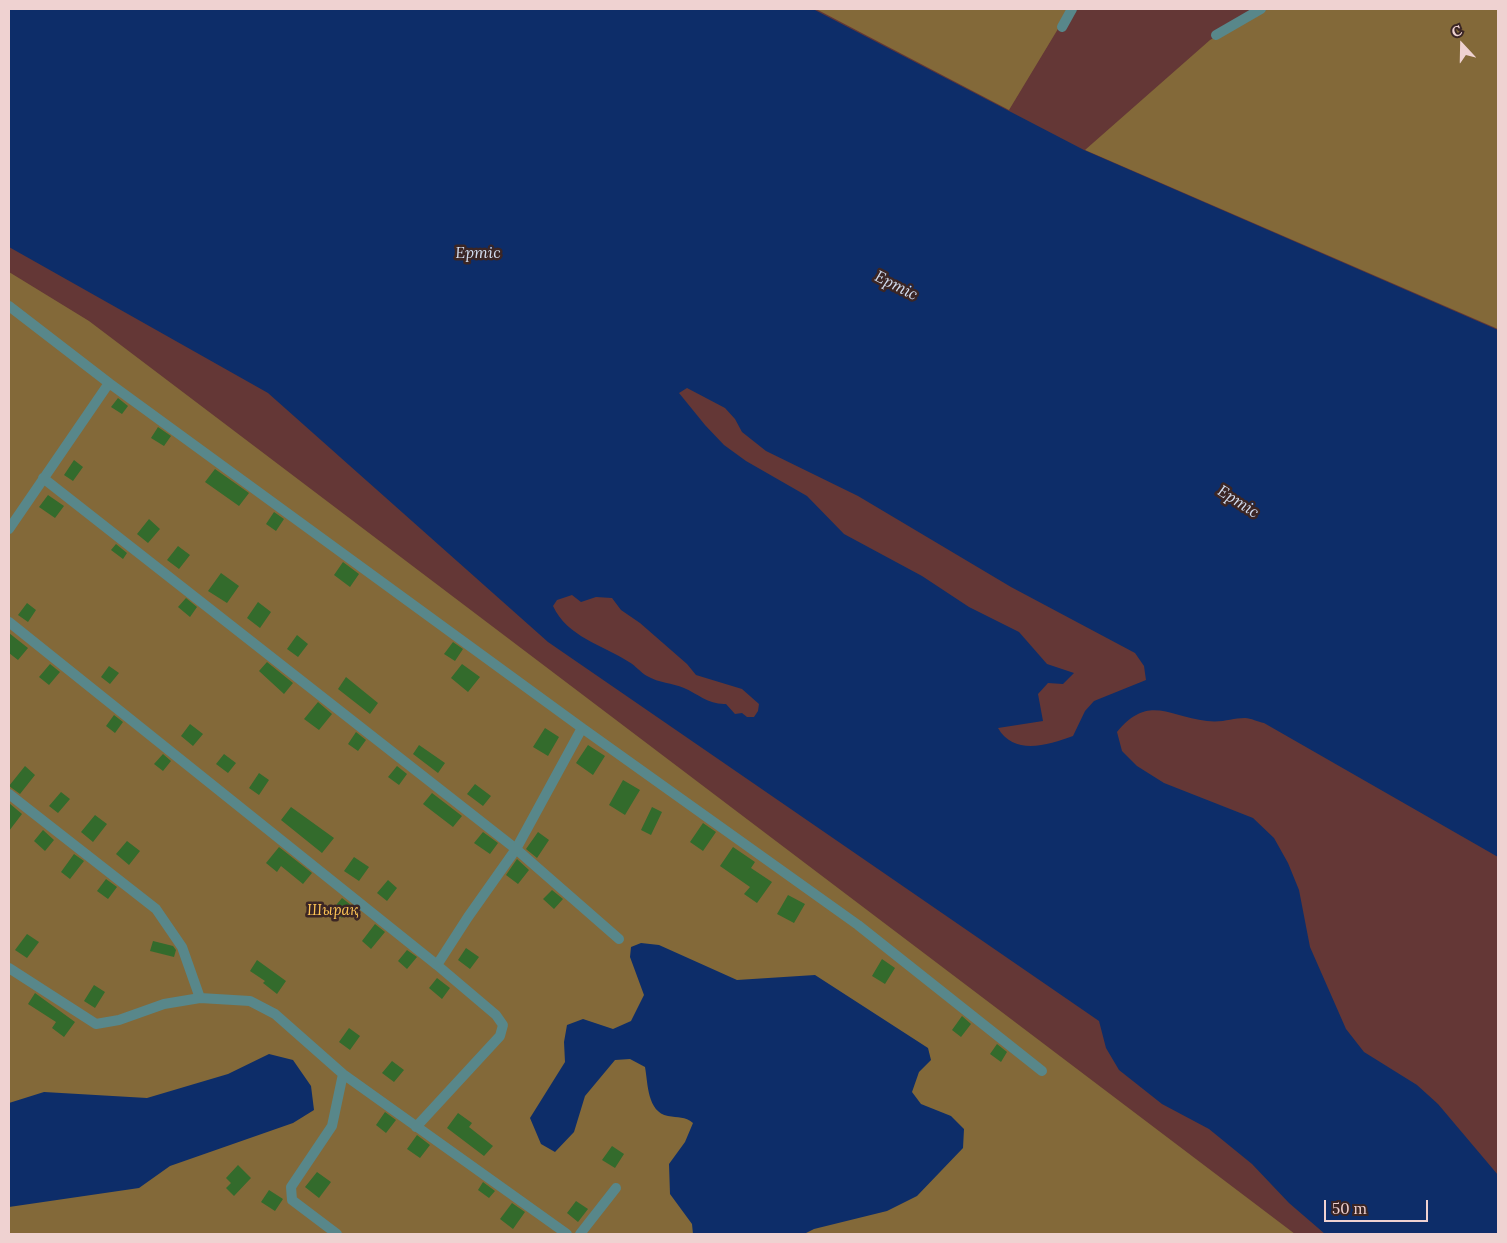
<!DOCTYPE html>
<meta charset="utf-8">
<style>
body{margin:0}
#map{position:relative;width:1507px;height:1243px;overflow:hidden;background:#643736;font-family:Lora,serif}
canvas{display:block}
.frame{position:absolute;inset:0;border:10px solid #efd2d1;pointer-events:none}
.north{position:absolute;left:1437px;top:20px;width:50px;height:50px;-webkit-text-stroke:4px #3b2625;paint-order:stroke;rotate:339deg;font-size:14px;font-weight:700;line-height:20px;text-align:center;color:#efd2d1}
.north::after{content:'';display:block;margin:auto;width:18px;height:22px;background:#efd2d1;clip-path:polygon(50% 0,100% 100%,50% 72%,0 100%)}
.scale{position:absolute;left:1324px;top:1200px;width:104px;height:22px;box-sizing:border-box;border:2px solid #efd2d1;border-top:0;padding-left:6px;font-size:15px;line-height:18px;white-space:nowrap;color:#efd2d1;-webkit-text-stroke:4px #3b2625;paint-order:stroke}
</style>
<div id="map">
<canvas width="1507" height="1243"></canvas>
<div class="frame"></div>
<div class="north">С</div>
<div class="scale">50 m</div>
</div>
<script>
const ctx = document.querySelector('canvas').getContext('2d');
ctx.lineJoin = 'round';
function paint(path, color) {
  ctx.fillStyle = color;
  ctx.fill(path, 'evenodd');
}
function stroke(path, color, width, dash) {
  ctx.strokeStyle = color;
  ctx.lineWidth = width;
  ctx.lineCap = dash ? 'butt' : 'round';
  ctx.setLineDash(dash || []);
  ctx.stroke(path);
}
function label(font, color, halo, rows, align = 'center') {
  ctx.font = font + ' Lora,serif';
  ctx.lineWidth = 5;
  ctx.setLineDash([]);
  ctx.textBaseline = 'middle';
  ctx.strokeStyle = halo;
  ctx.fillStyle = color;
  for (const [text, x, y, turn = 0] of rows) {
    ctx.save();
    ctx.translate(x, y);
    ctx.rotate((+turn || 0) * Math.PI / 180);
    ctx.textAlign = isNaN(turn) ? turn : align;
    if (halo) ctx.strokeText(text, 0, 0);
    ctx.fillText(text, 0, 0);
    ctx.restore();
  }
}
const green = new Path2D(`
 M 816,9 L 1070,9 L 1009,110 Z
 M 1265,9 L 1498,9 L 1498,329 L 1085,150 L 1210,40 Z
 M 9,272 L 89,321 L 1295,1234 L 9,1234 Z`);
const water = new Path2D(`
 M 9,9 L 813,9 L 1084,150 L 1498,330 L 1498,857 L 1264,723 C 1258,722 1251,718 1245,718 C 1232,718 1223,723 1207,721 C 1168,716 1148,694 1117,732 L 1122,751 L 1137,766 L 1164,783 L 1253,818 L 1274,838 L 1288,863 L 1299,890 L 1310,947 L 1346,1029 L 1364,1052 L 1417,1085 L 1438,1104 L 1498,1175 L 1498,1234 L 1325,1234 L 1289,1203 L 1252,1164 L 1209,1129 L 1162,1104 L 1119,1070 L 1106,1048 L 1099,1021 L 548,642 L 268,393 L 9,247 ZM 687,388 L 725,408 L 735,419 L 742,432 L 766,451 L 858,496 L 1011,587 L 1135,653 L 1144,666 L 1146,680 L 1094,701 L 1085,711 L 1073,736 C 1048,745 1014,756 998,728 L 1043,721 L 1038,694 L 1048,683 L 1063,684 L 1074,673 L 1047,664 L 1019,632 L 969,607 L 922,576 L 844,534 L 807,496 L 746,461 L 724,445 L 705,425 L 679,393 ZM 572,595 L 581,602 L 596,597 L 612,598 L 621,610 L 640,623 L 687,664 L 696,675 L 742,689 L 759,704 L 758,711 L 754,717 L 747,717 L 742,713 L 735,714 L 726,704 C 709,705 698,694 684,688 C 672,683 659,683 647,676 C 640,672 636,666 629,662 C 603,645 567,637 553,606 L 557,600 Z
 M 641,943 L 659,945 L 737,980 L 815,975 L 928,1048 L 931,1060 L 919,1072 L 912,1092 L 921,1104 L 951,1116 L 964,1129 L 963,1148 L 917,1196 L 887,1211 L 814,1229 L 804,1234 L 693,1234 L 692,1224 L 670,1194 L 669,1164 L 685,1142 L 693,1123 C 685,1116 678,1118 668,1116 C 647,1112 648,1083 645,1067 L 630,1059 L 615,1060 L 585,1096 L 574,1132 L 555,1152 L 541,1144 L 530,1118 L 565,1062 L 564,1042 L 567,1025 L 583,1019 L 613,1029 L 631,1021 L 644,995 L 630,957 L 631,947 Z
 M 269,1054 L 293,1060 L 311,1086 L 314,1110 L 293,1123 L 170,1166 L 139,1188 L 9,1207 L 9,1103 L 44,1092 L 147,1098 L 228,1074 Z`);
const building = new Path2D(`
 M 118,398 L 128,406 L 122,414 L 111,407 Z
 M 158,427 L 171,436 L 164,446 L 151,438 Z
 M 74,460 L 83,467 L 73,481 L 64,475 Z
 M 215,469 L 249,493 L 239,506 L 205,482 Z
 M 48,495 L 64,506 L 55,518 L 39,507 Z
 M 274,512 L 284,519 L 276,531 L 266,524 Z
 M 149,519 L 160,529 L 148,543 L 137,534 Z
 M 116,544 L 127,553 L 123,559 L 111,550 Z
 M 178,546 L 190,555 L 179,569 L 167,560 Z
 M 343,562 L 359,574 L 350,587 L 334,575 Z
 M 221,573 L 239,586 L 227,603 L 208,591 Z
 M 186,598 L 197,607 L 190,617 L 178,607 Z
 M 258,602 L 271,612 L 260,628 L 247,618 Z
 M 27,603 L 36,610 L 28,622 L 18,615 Z
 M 9,633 L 28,648 L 18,660 L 9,653 Z
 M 297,635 L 308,644 L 298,657 L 287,649 Z
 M 453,642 L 463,649 L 455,661 L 444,654 Z
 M 267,662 L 293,683 L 284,694 L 259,671 Z
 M 50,664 L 60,672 L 49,685 L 39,677 Z
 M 462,664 L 480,677 L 468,692 L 451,678 Z
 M 109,666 L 119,673 L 110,684 L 101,677 Z
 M 346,677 L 378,703 L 370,714 L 338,689 Z
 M 318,702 L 332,714 L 319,730 L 304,719 Z
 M 114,715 L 123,722 L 115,733 L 106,726 Z
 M 190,724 L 203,734 L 193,746 L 181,736 Z
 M 545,728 L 559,737 L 548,756 L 533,747 Z
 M 356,732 L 366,740 L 358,751 L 348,744 Z
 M 419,745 L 445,763 L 438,773 L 413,754 Z
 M 588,745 L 605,756 L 593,775 L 576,763 Z
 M 163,754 L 171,761 L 163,771 L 154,764 Z
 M 224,754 L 236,763 L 228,773 L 216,764 Z
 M 25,766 L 35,775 L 20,794 L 9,786 Z
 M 397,766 L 407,774 L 399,785 L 388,777 Z
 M 259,773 L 269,780 L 259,795 L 249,788 Z
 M 623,780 L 640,790 L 625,815 L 609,805 Z
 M 475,784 L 491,796 L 483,806 L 467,794 Z
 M 61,792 L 70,799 L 58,813 L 49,806 Z
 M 432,793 L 462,816 L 453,827 L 423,804 Z
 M 9,803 L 22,814 L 9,831 Z
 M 291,807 L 334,838 L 322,853 L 281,820 Z
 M 652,807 L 662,812 L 651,835 L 641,830 Z
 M 95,815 L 107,824 L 93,842 L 81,832 Z
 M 703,823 L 716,832 L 703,851 L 690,842 Z
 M 43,830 L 54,840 L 45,851 L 34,841 Z
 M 483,832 L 498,843 L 490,854 L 474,843 Z
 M 538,832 L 549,840 L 537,858 L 526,849 Z
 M 127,841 L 140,851 L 129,865 L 116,854 Z
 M 279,847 L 312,873 L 303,884 L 281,866 L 277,872 L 266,863 Z
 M 733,847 L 755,862 L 751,868 L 772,882 L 757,903 L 744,894 L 750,887 L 720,866 Z
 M 74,854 L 84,861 L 70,879 L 61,872 Z
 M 354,857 L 369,867 L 359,881 L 344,871 Z
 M 517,859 L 529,870 L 518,884 L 506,875 Z
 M 106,879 L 117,887 L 108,899 L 97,891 Z
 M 388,880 L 397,888 L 387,901 L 377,893 Z
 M 552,890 L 563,899 L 554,909 L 543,899 Z
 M 788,895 L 805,904 L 794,923 L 777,914 Z
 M 342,898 L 351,905 L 342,918 L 332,910 Z
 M 375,924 L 385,932 L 371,949 L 362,941 Z
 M 27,934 L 39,942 L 27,958 L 15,950 Z
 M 153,941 L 173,946 L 176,950 L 174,957 L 150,951 Z
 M 466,948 L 479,957 L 470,969 L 458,960 Z
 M 407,950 L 417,957 L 407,969 L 398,961 Z
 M 882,959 L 895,968 L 885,984 L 872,976 Z
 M 257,960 L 286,981 L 277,994 L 263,983 L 265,981 L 250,971 Z
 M 437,978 L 450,988 L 442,999 L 429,988 Z
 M 94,985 L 105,992 L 95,1008 L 84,1001 Z
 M 35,993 L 75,1022 L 64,1037 L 52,1028 L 56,1022 L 28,1004 Z
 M 962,1016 L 971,1024 L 961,1037 L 952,1030 Z
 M 349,1028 L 360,1036 L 350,1050 L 339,1042 Z
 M 997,1044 L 1007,1052 L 1001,1062 L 990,1054 Z
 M 392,1061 L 404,1070 L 394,1082 L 382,1073 Z
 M 385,1112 L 396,1120 L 386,1133 L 376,1125 Z
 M 458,1113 L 472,1123 L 469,1127 L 493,1146 L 484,1156 L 447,1128 Z
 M 417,1135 L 430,1145 L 420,1158 L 407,1149 Z
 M 612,1146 L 624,1154 L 615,1168 L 602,1160 Z
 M 238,1165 L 251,1178 L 234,1196 L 226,1188 L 231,1183 L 226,1178 Z
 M 317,1172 L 331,1182 L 319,1198 L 305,1187 Z
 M 483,1182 L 495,1191 L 489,1198 L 478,1190 Z
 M 269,1190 L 283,1199 L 275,1211 L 261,1202 Z
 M 576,1201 L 588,1209 L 578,1222 L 567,1213 Z
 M 512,1203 L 525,1212 L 513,1229 L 500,1219 Z`);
const street = new Path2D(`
 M 1062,27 L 1072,9
 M 1216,35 L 1261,9
 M 9,306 L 109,383 L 582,728 L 858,925 L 1042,1071
 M 43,478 L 516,849 L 619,939
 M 9,529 L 109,383
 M 9,622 L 437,965 L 496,1015 L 503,1025 L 500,1036 L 416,1127
 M 9,794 L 156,909 L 182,947 L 200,998
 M 437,965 L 468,917 L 516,849 L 582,728
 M 9,968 L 96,1024 L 119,1020 L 164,1004 L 200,998 L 250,1001 L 275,1014 L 343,1074 L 567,1234
 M 337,1234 L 292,1200 L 291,1187 L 332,1126 L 343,1074
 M 580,1234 L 616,1188`);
const parkNames = [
 ["Шырақ",333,911]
];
const waterNames = [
 ["Ертіс",478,253],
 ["Ертіс",896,286,27],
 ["Ертіс",1238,502,33]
];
paint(green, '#836939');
paint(water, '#0d2d69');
paint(building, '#336b2c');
stroke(street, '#58878a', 10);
label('italic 15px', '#fec555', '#3b2625', parkNames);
label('italic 16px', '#d2ddf0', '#3b2625', waterNames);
</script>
